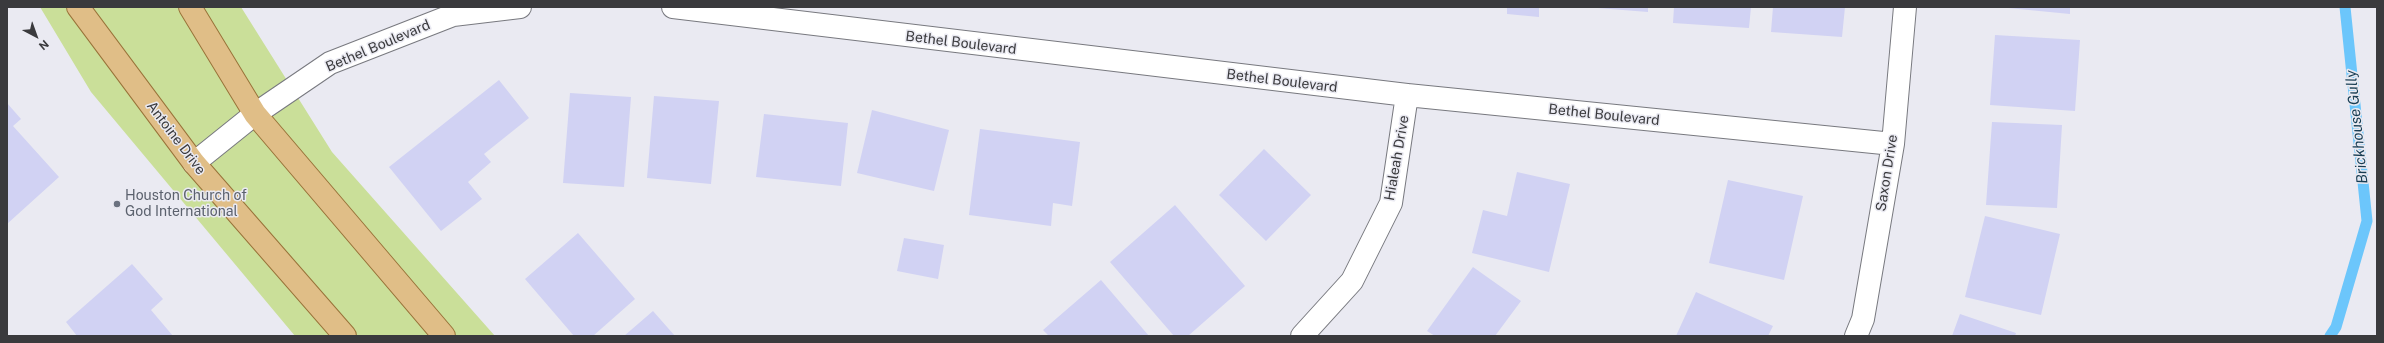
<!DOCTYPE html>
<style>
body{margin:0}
#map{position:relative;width:2384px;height:343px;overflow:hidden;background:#eaeaf2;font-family:"Public Sans",sans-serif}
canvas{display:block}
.frame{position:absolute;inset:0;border:8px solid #3a3a3d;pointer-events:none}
.north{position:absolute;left:16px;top:16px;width:40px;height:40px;-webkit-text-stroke:3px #eaeaf2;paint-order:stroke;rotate:139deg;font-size:11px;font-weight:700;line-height:16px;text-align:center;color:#3a3a3d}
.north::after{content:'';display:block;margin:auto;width:14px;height:18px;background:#3a3a3d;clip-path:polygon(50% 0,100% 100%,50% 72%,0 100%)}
</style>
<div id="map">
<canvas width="2384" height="343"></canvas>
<div class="frame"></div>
<div class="north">N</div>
</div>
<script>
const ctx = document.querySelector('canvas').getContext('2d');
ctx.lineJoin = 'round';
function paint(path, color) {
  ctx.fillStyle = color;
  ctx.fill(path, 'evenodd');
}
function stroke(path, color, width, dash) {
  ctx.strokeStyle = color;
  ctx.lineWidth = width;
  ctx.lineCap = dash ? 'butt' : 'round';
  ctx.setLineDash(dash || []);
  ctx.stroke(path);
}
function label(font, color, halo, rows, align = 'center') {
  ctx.font = font + ' "Public Sans",sans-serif';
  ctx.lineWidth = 3;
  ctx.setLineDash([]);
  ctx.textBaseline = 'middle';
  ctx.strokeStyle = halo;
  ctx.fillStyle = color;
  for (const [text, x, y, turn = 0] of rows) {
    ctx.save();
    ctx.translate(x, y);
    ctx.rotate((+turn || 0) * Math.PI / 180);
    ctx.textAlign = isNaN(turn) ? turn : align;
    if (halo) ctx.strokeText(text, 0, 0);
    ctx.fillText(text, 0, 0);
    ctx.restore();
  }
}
const green = new Path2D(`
 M 40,7 L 241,7 L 332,152 L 495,336 L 295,336 L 91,92 Z`);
const stream = new Path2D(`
 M 2330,336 L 2336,327 L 2367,221 L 2345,7`);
const building = new Path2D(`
 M 1507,7 L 1539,7 L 1539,17 L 1507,14 Z
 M 1585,7 L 1648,7 L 1648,12 Z
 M 1674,7 L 1751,7 L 1749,28 L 1673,23 Z
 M 1773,7 L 1845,7 L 1842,37 L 1771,32 Z
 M 1998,7 L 2070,7 L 2070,14 Z
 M 1995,35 L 2080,40 L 2075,111 L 1990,105 Z
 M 499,80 L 529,118 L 484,154 L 491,162 L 468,182 L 482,199 L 441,231 L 389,167 Z
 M 570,93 L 631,97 L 624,187 L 563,183 Z
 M 654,96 L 719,101 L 711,184 L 647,178 Z
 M 7,103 L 21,119 L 13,126 L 59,177 L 7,224 Z
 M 872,110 L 949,130 L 934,191 L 857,173 Z
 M 764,114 L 848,123 L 841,186 L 756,177 Z
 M 1992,122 L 2062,125 L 2057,208 L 1986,205 Z
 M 980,129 L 1080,142 L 1072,206 L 1053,203 L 1051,226 L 969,215 Z
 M 1264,149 L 1311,195 L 1266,241 L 1219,195 Z
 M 1517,172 L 1570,184 L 1549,272 L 1472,253 L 1483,210 L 1507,216 Z
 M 1728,180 L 1803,196 L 1784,280 L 1709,263 Z
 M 1175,205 L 1245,286 L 1188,336 L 1174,336 L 1110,262 Z
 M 1985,216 L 2060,234 L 2041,315 L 1965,297 Z
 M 578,233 L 635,299 L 593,336 L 574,336 L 525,279 Z
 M 904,238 L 944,245 L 938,279 L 897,271 Z
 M 132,264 L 163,299 L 151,310 L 173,336 L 77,336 L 66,322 Z
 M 1473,267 L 1521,301 L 1495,336 L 1435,336 L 1427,331 Z
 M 1101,280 L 1149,336 L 1049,336 L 1043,330 Z
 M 1696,292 L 1773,326 L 1768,336 L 1676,336 Z
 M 653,311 L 675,336 L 624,336 Z
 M 1960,314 L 2016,333 L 2015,336 L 1952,336 Z`);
const minor = new Path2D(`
 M 673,7 L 1407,95 L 1893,144
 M 194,163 L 255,114 L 330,63 L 453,15 L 520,7
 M 1302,336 L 1352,281 L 1391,203 L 1407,95
 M 1856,336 L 1863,319 L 1893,144 L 1905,7`);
const major = new Path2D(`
 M 78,7 L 194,163 L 345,336
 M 190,7 L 255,114 L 444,336`);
const markers = [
 [117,204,4,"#6b7280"]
];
const streetNames = [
 ["Bethel Boulevard",961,43,7],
 ["Bethel Boulevard",378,46,-23],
 ["Bethel Boulevard",1282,81,7],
 ["Bethel Boulevard",1604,115,6],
 ["Antoine Drive",176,138,53],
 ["Hialeah Drive",1397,158,-80],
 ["Saxon Drive",1887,173,-81]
];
const worshipNames = [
 ["Houston Church of",125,196],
 ["God International",125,212]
];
const waterNames = [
 ["Brickhouse Gully",2357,127,-96]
];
paint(green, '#cadf99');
stroke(stream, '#6cc6fb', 11);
paint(building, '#d1d2f3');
stroke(minor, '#78797f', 24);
stroke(major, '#997339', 24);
stroke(minor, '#fff', 22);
stroke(major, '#e0be87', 22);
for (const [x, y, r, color] of markers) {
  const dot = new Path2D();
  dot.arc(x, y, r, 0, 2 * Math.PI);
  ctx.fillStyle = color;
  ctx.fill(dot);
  stroke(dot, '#eaeaf2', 1.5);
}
label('14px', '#3a3a3d', '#eaeaf2', streetNames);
label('14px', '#5b616d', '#eaeaf2', worshipNames, 'left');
label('italic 15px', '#173d53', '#eaeaf2', waterNames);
</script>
